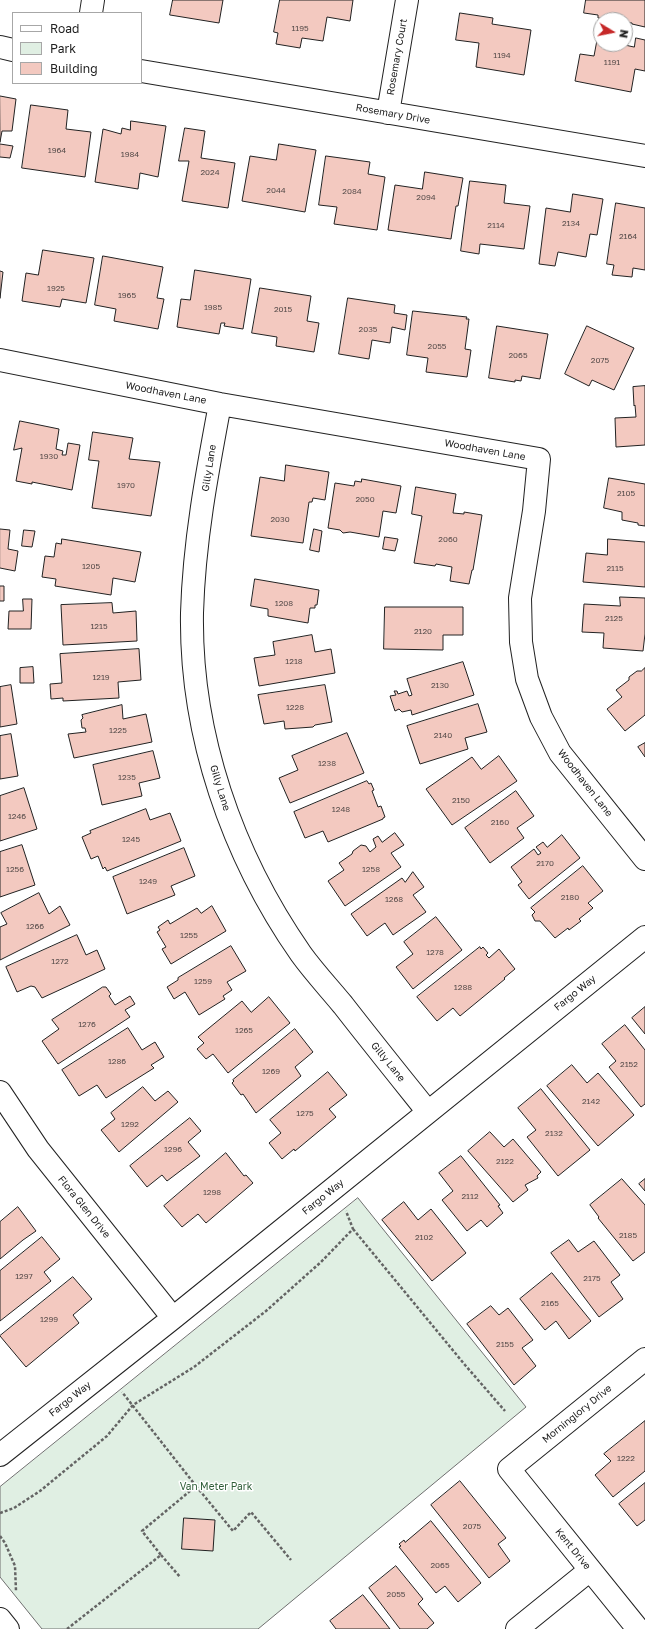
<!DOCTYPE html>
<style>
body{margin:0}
#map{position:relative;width:645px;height:1629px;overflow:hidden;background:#fff;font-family:"Golos Text",sans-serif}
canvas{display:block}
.legend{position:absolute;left:12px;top:12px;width:130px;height:72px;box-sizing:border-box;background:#fff;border:1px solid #a7a7a7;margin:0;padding:5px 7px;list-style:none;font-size:12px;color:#222}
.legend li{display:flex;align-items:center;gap:8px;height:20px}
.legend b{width:20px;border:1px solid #a7a7a7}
.north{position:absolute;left:593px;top:12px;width:40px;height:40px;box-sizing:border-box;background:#fff;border:1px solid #a7a7a7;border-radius:50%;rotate:100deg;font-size:11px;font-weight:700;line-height:16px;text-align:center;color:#222}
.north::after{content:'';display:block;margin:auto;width:14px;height:18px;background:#c62828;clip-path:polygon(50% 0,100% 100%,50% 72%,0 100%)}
</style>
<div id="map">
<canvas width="645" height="1629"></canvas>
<ul class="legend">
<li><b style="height:5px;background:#fff"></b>Road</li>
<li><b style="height:11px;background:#e0efe3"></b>Park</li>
<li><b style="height:11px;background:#f3c9c0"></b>Building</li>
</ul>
<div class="north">N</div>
</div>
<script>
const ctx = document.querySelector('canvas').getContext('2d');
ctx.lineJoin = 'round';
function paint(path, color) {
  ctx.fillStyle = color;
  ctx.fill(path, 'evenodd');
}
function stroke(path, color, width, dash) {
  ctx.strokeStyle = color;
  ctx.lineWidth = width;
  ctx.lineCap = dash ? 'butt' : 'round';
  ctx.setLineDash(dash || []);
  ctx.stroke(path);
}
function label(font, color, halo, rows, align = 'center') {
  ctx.font = font + ' "Golos Text",sans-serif';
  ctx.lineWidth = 3;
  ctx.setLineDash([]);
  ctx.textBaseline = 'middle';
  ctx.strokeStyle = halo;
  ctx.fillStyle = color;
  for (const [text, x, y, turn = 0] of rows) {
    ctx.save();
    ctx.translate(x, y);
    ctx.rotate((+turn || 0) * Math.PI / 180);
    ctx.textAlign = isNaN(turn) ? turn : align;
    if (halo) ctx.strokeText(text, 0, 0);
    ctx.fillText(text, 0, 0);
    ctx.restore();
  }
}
const green = new Path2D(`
 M 358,1198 L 526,1407 L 258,1629 L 42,1629 L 0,1577 L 0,1487 Z`);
const building = new Path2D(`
 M 173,0 L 223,0 L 219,23 L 170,15 Z
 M 280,0 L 353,0 L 350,21 L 327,17 L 323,41 L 302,38 L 300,48 L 276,44 L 278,33 L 274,32 Z
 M 586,0 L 645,0 L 645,27 L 632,24 L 632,23 L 625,22 L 625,20 L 598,18 L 598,15 L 584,13 Z
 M 460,13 L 493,18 L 492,24 L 531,30 L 524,75 L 476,67 L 479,43 L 456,40 Z
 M 636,38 L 645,40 L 645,71 L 635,69 L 631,92 L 575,81 L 580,54 L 594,56 L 597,40 L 601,40 L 601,44 L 620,44 L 634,47 Z
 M 0,96 L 16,99 L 12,131 L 2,131 L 0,142 Z
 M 31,105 L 68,110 L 66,129 L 91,132 L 85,177 L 22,168 Z
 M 131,121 L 166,126 L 158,177 L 140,173 L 138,189 L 95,182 L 103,129 L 121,134 L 122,128 L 130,130 Z
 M 185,128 L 205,131 L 201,158 L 235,163 L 228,208 L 182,201 L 189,161 L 179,161 Z
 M 0,144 L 13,146 L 10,158 L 0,157 Z
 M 279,144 L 316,150 L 305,212 L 242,201 L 250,156 L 276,160 Z
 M 326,156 L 370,162 L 368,174 L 385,177 L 377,230 L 334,224 L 337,207 L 319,205 Z
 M 425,172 L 463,178 L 458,206 L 456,206 L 451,239 L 388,230 L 395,185 L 422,189 Z
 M 470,181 L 506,185 L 504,203 L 530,206 L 524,249 L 480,244 L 479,254 L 461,251 Z
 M 573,194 L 603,199 L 597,235 L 590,234 L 586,257 L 558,252 L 555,266 L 539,264 L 546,208 L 570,212 Z
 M 616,203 L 645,208 L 645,270 L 633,268 L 632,277 L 612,275 L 614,265 L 607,264 Z
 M 43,250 L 94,258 L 86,303 L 62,299 L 60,307 L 22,301 L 26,273 L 38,275 Z
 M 103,256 L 163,267 L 157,298 L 164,299 L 158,329 L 114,321 L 116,309 L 95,305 Z
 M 195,270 L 251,279 L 243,329 L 224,326 L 225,323 L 221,323 L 219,334 L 177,327 L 181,299 L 190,300 Z
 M 0,271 L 3,272 L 0,298 Z
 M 260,288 L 311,296 L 307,321 L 319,323 L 314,352 L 276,346 L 277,337 L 252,333 Z
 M 348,298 L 395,305 L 394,313 L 407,315 L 405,330 L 392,327 L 390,343 L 372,340 L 369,359 L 339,354 Z
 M 413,311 L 467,317 L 466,319 L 469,319 L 465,349 L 471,350 L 467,377 L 426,372 L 428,358 L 407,355 Z
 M 497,326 L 548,334 L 540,379 L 522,376 L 521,381 L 515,380 L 515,382 L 489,378 Z
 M 587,326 L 634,348 L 614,390 L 592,380 L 589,386 L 565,374 Z
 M 645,386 L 645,445 L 616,447 L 615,418 L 636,417 L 635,405 L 634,406 L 633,387 Z
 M 20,421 L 59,429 L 56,449 L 63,451 L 62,455 L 66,455 L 68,443 L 80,445 L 72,490 L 32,482 L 32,484 L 16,481 L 22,448 L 14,450 Z
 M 93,432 L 133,438 L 129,459 L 160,462 L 151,516 L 92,508 L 99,461 L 89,460 Z
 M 286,465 L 329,472 L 325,500 L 313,498 L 312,502 L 309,502 L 303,543 L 251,536 L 260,477 L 284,481 Z
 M 609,478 L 645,484 L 645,526 L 638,525 L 638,523 L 622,520 L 622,512 L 604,508 Z
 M 362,479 L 401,486 L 396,513 L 383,511 L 379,537 L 350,532 L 343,533 L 340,530 L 328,528 L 335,483 L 354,486 L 355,481 L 361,482 Z
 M 416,487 L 456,494 L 453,513 L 464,514 L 464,512 L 482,515 L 473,570 L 472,570 L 469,584 L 450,581 L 452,567 L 436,564 L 435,566 L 414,563 L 422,516 L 412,514 Z
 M 0,529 L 10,530 L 8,549 L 18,551 L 15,571 L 0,568 Z
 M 314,529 L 322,531 L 319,552 L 310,550 Z
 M 24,530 L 35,531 L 32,547 L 22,546 Z
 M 385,537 L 398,539 L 395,551 L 383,549 Z
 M 62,539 L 141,552 L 135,582 L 113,578 L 111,595 L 55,586 L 56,579 L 42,577 L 45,556 L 54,557 L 56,543 L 61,544 Z
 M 608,539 L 645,542 L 645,587 L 583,582 L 586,553 L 607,555 Z
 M 255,579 L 319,590 L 317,605 L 315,605 L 315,608 L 310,608 L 308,623 L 268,616 L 268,609 L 251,606 Z
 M 0,586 L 4,586 L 4,601 L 0,601 Z
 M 620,597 L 645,598 L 645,634 L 643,651 L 603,648 L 604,633 L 582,632 L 584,604 L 620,606 Z
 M 23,599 L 32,599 L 31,629 L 8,629 L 9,611 L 23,611 Z
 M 112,603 L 113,613 L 136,611 L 137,641 L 63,645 L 61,605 Z
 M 385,607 L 463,607 L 463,635 L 443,635 L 443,650 L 384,649 Z
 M 312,635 L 315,652 L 331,649 L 335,673 L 259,686 L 254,658 L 275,655 L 273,642 Z
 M 139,649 L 141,680 L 118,682 L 119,698 L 63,701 L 63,698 L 51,699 L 50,684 L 62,683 L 60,654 Z
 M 463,662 L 474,695 L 412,715 L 411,710 L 402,712 L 399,709 L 395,711 L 390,696 L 396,695 L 394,691 L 397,691 L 398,694 L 407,691 L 409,696 L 412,695 L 407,679 Z
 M 33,667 L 34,683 L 20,683 L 20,668 Z
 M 645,668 L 645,715 L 625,731 L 607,709 L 622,697 L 616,690 L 629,680 L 629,677 L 637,671 L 641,671 Z
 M 11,685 L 17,724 L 0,727 L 0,687 Z
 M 325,685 L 332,722 L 315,725 L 313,727 L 285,729 L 284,721 L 264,724 L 258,695 Z
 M 478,704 L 487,732 L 465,738 L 468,749 L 420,764 L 407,726 Z
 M 122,705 L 123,719 L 146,714 L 152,742 L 74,758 L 68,734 L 86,732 L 85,728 L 82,728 L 81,720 L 83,718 L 82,715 Z
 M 347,733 L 364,773 L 290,803 L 279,778 L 298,770 L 292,756 Z
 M 11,734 L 18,776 L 0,779 L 0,736 Z
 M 645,743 L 645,757 L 638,747 Z
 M 153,751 L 160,778 L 139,783 L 142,796 L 102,805 L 93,765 Z
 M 499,756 L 517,781 L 452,825 L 426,789 L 472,757 L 481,769 Z
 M 367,781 L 369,784 L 371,783 L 374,790 L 372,791 L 378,807 L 381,806 L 385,817 L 383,818 L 383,819 L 328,842 L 323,831 L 305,838 L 294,812 Z
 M 24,788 L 37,829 L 0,841 L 0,796 Z
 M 516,791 L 534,816 L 517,828 L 524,838 L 490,863 L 465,828 Z
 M 146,809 L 150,820 L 170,813 L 181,841 L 107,871 L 105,867 L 103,869 L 98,856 L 91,859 L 82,837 L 91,833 L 90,831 Z
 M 395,833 L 404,845 L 391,853 L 401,867 L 345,906 L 328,881 L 344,870 L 339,863 L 352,854 L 353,851 L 361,845 L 366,846 L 370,852 L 376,847 L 373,839 L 378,836 L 382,842 Z
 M 562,835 L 580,858 L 529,899 L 518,885 L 522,882 L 511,867 L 534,849 L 538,855 L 541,853 L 536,847 L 543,842 L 547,847 Z
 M 22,845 L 35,885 L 0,897 L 0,852 Z
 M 184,848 L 195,876 L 171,886 L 175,895 L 127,914 L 113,877 Z
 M 583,866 L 603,891 L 588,903 L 593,908 L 579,919 L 581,921 L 569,930 L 568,928 L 555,938 L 540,921 L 535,921 L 532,915 L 535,912 L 531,908 Z
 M 413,872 L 424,887 L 413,895 L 426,912 L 393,935 L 385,923 L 367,936 L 351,914 L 402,878 L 405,882 Z
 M 39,893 L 49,914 L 60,906 L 70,925 L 0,960 L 0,927 L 7,924 L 1,913 Z
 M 212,906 L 226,931 L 171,964 L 162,949 L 166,947 L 157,932 L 160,930 L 158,927 L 168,920 L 170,924 L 197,908 L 201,913 Z
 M 436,917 L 462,950 L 413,989 L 396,967 L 413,954 L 404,942 Z
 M 77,935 L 86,955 L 97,950 L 105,969 L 42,998 L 35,987 L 31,986 L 17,992 L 6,967 Z
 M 231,946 L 246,971 L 227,982 L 232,990 L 223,996 L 225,999 L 199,1015 L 185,992 L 174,999 L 167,987 L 178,980 L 178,978 Z
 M 480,947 L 481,949 L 483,947 L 488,953 L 486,955 L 489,958 L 499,949 L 515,969 L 504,978 L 505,979 L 460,1016 L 453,1008 L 437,1021 L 417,997 Z
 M 103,987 L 106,987 L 111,994 L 109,996 L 115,1005 L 130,996 L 135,1004 L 125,1010 L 130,1017 L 58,1064 L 42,1041 L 59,1029 L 52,1020 Z
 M 269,997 L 290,1023 L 228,1073 L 213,1054 L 206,1059 L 197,1049 L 204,1043 L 198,1037 L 242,1001 L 251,1012 Z
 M 645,1007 L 645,1034 L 632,1018 Z
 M 625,1025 L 645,1050 L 645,1104 L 641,1107 L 609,1067 L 616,1061 L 602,1044 Z
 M 128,1028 L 142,1050 L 155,1042 L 164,1057 L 151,1065 L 154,1068 L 106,1098 L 97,1085 L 79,1096 L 62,1070 Z
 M 295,1029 L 313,1052 L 295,1067 L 301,1076 L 256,1113 L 243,1094 L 241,1095 L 232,1083 L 234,1081 L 233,1080 Z
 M 572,1065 L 587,1083 L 598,1073 L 634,1115 L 598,1146 L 547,1086 Z
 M 328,1072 L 347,1095 L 329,1109 L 336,1117 L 295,1151 L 294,1149 L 282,1159 L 269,1143 L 281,1133 L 270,1120 Z
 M 143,1087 L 155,1101 L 168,1091 L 178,1102 L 119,1152 L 101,1130 L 115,1119 L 111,1113 Z
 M 541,1089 L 590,1150 L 558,1176 L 527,1137 L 536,1130 L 518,1108 Z
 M 190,1118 L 201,1131 L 188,1142 L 200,1156 L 167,1181 L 162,1175 L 147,1187 L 130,1166 Z
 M 490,1132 L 504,1147 L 513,1139 L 541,1172 L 537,1176 L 538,1178 L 525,1185 L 528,1190 L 513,1202 L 468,1151 Z
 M 226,1153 L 244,1176 L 246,1175 L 253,1183 L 206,1223 L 198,1214 L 182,1227 L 164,1206 Z
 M 461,1156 L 500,1205 L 498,1206 L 503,1213 L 487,1227 L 481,1220 L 467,1231 L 442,1200 L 453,1191 L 439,1173 Z
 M 622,1179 L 645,1205 L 645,1252 L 633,1261 L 598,1218 L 599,1217 L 590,1205 Z
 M 645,1179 L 645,1191 L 639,1184 Z
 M 404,1202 L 418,1220 L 431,1209 L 466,1253 L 432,1281 L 382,1220 Z
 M 18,1207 L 36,1231 L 23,1240 L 0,1259 L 0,1222 Z
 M 42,1237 L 60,1259 L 44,1272 L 51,1281 L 0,1321 L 0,1271 Z
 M 569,1240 L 578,1252 L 594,1241 L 620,1275 L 611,1282 L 623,1299 L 599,1317 L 551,1253 Z
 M 552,1273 L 591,1321 L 569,1339 L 556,1321 L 545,1330 L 520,1299 Z
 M 73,1277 L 92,1299 L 73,1315 L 79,1323 L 26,1367 L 0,1336 Z
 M 491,1306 L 499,1315 L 508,1308 L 533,1340 L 522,1348 L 536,1366 L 514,1385 L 467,1324 Z
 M 645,1421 L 645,1471 L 613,1497 L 595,1475 L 611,1461 L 604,1454 Z
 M 460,1481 L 506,1538 L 498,1544 L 510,1561 L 489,1578 L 431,1505 Z
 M 645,1483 L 645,1520 L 637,1526 L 619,1504 Z
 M 184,1518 L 215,1520 L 213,1551 L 182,1549 Z
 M 431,1521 L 481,1583 L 458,1602 L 445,1586 L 436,1593 L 399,1547 L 401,1546 L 399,1544 L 404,1540 L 405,1542 Z
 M 396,1566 L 423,1599 L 418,1604 L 434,1623 L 427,1629 L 400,1629 L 369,1588 Z
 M 363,1595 L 383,1620 L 390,1629 L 336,1629 L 330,1621 Z`);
const path = new Path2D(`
 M 353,1229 L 465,1365 L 505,1411
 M 196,1486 L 233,1531 L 251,1512 L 291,1560
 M 0,1513 L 14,1508 L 40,1491 L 107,1436 L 133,1405 L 194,1367 L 266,1311 L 321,1262 L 353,1229 L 346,1211
 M 0,1536 L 5,1543 L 15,1566 L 16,1591
 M 161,1555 L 180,1577
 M 67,1629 L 161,1555 L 142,1531 L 196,1486 L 122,1392`);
const street = new Path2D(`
 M 91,13 L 93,0
 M 0,47 L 13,50
 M 141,71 L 645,156
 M 388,113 L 407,0
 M 0,360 L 220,404 L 539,459 L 534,511 L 520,598 L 521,642 L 527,679 L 541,717 L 560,753 L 645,859
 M 220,404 C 207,473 194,542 192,613 C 190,734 232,855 301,954 C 314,972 329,988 343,1005 C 371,1041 400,1077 428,1112
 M 0,1092 L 38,1149 L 173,1318
 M 0,1455 L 173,1318 L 645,937
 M 517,1629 L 590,1570
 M 638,1629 L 509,1469 L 645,1359`);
const secondary = new Path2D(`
 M 0,1619 L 8,1629`);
const numberNames = [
 ["1195",300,28],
 ["1194",502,55],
 ["1191",612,62],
 ["1964",57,150],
 ["1984",130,154],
 ["2024",210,172],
 ["2044",276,190],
 ["2084",352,191],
 ["2094",426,197],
 ["2134",571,223],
 ["2114",496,225],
 ["2164",628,236],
 ["1925",56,288],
 ["1965",127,295],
 ["1985",213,307],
 ["2015",283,309],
 ["2035",368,329],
 ["2055",437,346],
 ["2065",518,355],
 ["2075",600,360],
 ["1930",49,456],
 ["1970",126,485],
 ["2105",626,493],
 ["2050",365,499],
 ["2030",280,519],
 ["2060",448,539],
 ["1205",91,566],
 ["2115",615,568],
 ["1208",284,603],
 ["2125",614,618],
 ["1215",99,626],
 ["2120",423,631],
 ["1218",294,661],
 ["1219",101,677],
 ["2130",440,685],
 ["1228",295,707],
 ["1225",118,730],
 ["2140",443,735],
 ["1238",327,763],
 ["1235",127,777],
 ["2150",461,800],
 ["1248",341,809],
 ["1246",17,816],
 ["2160",500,822],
 ["1245",131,839],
 ["2170",545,863],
 ["1256",15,869],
 ["1258",371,869],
 ["1249",148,881],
 ["2180",570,897],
 ["1268",394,899],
 ["1266",35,926],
 ["1255",189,935],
 ["1278",435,952],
 ["1272",60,961],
 ["1259",203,981],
 ["1288",463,987],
 ["1276",87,1024],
 ["1265",244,1030],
 ["1286",117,1061],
 ["2152",629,1064],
 ["1269",271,1071],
 ["2142",591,1101],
 ["1275",305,1113],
 ["1292",130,1124],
 ["2132",554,1133],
 ["1296",173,1149],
 ["2122",505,1161],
 ["1298",212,1192],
 ["2112",470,1196],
 ["2185",628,1235],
 ["2102",424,1237],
 ["1297",24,1276],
 ["2175",592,1278],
 ["2165",550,1303],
 ["1299",49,1319],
 ["2155",505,1344],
 ["1222",626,1458],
 ["2075",472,1526],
 ["2065",440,1565],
 ["2055",396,1594]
];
const streetNames = [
 ["Rosemary Court",397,57,-80],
 ["Rosemary Drive",393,114,10],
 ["Woodhaven Lane",166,393,11],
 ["Woodhaven Lane",485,450,10],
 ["Gilly Lane",209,468,-81],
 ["Woodhaven Lane",585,783,52],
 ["Gilly Lane",220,788,73],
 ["Fargo Way",575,993,-39],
 ["Gilly Lane",388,1062,51],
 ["Fargo Way",323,1197,-39],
 ["Flora Glen Drive",84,1207,51],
 ["Fargo Way",70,1399,-38],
 ["Morninglory Drive",577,1414,-39],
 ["Kent Drive",573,1549,51]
];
const parkNames = [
 ["Van Meter Park",216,1487]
];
paint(green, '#e0efe3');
stroke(green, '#6f6f6f', 1);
paint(building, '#f3c9c0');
stroke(building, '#222', 1);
stroke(street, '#222', 24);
stroke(secondary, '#222', 24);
stroke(path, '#646464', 2.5, [3, 2]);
stroke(street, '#fff', 22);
stroke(secondary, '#fff', 22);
label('8px', '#564c4a', null, numberNames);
label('10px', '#222', '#fff', streetNames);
label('10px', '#2f5e38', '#fff', parkNames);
</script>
